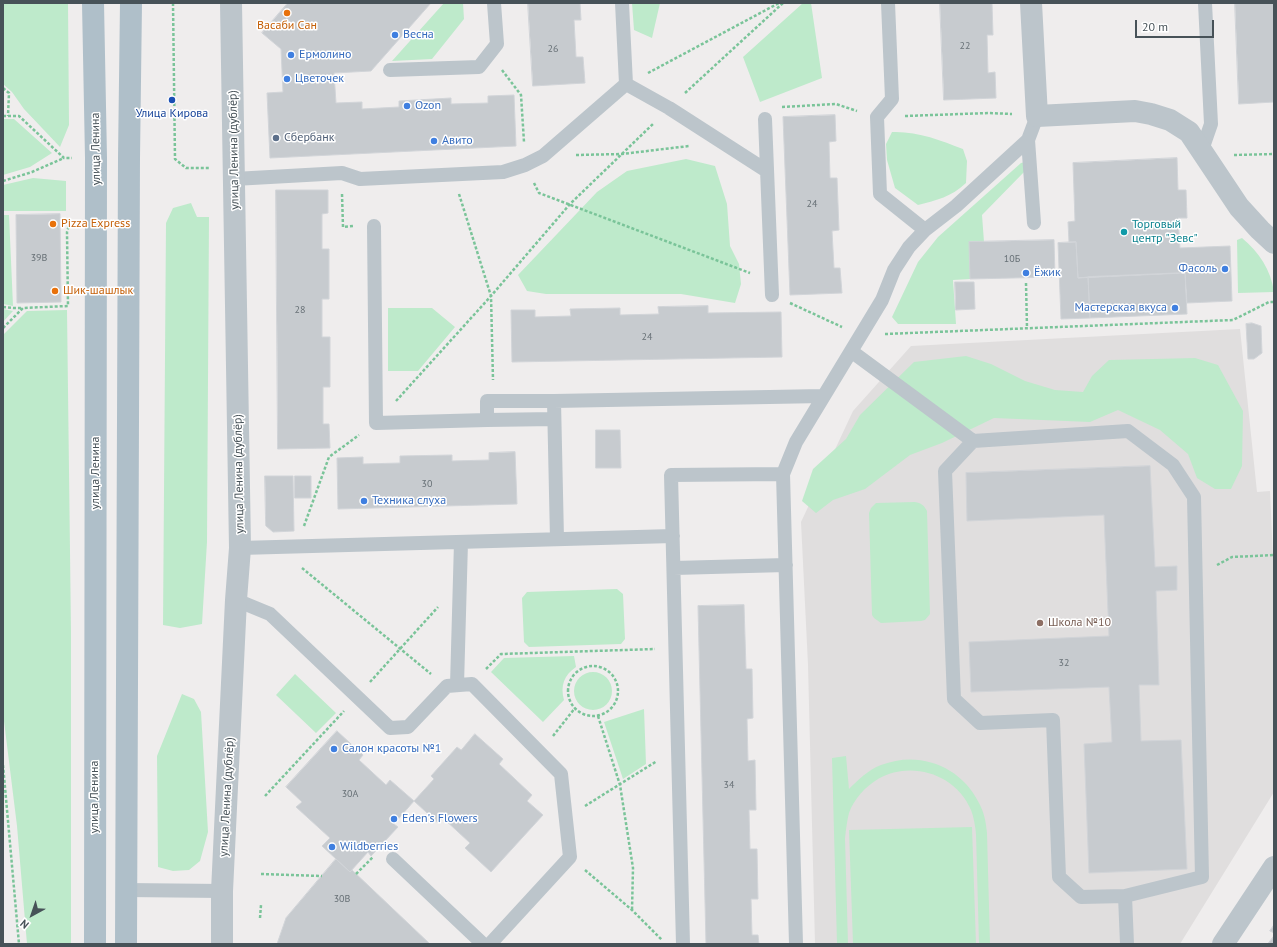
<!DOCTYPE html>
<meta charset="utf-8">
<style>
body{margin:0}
#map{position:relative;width:1277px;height:947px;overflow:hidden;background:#efeded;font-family:"PT Sans",sans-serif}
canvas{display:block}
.frame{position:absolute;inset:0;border:4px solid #475258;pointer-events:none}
.north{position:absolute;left:12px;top:895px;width:40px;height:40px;-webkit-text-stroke:3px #fff;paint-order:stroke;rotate:220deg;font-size:11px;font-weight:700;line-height:16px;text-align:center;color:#475258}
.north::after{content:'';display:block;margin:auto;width:14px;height:18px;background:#475258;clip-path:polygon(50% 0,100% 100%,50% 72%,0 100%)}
.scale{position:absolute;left:1135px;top:20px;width:79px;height:18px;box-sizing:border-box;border:2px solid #475258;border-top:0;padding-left:5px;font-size:12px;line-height:14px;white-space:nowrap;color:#475258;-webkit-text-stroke:3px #fff;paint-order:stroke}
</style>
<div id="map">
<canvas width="1277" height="947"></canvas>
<div class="frame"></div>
<div class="north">N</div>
<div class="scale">20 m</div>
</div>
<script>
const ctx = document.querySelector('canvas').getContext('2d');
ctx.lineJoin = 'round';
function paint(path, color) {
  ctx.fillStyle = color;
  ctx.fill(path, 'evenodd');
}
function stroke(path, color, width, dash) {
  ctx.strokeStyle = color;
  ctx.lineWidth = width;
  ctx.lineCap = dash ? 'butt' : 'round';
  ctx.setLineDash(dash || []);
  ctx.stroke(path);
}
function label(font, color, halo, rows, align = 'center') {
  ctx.font = font + ' "PT Sans",sans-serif';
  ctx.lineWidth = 3;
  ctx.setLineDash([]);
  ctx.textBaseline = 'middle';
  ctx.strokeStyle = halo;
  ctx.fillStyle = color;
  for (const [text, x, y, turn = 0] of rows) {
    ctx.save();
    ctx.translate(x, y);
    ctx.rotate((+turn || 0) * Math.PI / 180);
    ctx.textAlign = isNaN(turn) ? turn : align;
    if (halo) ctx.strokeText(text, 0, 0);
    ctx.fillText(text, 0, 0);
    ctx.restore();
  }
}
const education = new Path2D(`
 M 1240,329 L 1257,492 L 1270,491 L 1274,581 L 1274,792 L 1180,944 L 815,944 L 808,665 L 801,522 L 853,411 L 911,346 Z`);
const green = new Path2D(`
 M 3,3 L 68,3 L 69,125 L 60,147 L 24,109 L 12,92 L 3,84 Z
 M 444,3 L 463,3 L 464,19 L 432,59 L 392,61 Z
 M 632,3 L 660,3 L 652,38 L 634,30 Z
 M 803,3 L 811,3 L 822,78 L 760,102 L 743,57 Z
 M 3,119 L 14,119 L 52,153 L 30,167 L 3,175 Z
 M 892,132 C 917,131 940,140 963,149 L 967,161 L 966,183 C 951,197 937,200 918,205 L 895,188 L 887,160 L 886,144 Z
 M 686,159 L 715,166 L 727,204 L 730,246 L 739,264 L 741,284 L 735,303 L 681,294 L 546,294 L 527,291 L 518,275 L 597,192 L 627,171 Z
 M 1025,162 L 1025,171 L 982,215 L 984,242 L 970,279 L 953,280 L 956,324 L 898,324 L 892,317 L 918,262 L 938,237 L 1021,163 Z
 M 33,178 L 66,181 L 66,211 L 3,211 L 3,185 Z
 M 191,203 L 197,217 L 209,217 L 207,542 L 202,624 L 180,628 L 163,625 L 166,223 L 173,208 Z
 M 3,215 L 9,215 L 13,306 L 3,304 Z
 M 1242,238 C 1259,252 1271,270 1274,292 L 1238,293 L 1237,240 Z
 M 388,308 L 432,308 L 455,327 L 418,371 L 388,371 Z
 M 3,309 L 13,311 L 3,322 Z
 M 67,310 L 71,632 L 71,944 L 27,944 L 17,826 L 3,713 L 3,335 L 27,311 Z
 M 966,356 L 991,364 L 1025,381 L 1055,390 L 1083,392 L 1092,376 L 1109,360 L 1195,358 L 1218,365 L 1243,411 L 1242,466 L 1231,489 L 1215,489 L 1197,478 L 1188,454 L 1160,430 L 1118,410 L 1090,422 L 994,418 L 942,443 L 910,455 L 865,489 L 833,500 L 816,513 L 802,501 L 813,469 L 846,439 L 860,415 L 914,362 Z
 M 915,502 C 921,503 924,505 927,511 L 930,614 L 925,620 L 921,621 L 881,623 L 874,618 L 872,615 L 869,513 L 871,508 L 876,503 Z
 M 617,589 L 623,594 L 625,639 L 621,644 L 529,647 L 524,642 L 522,598 L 527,592 Z
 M 574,656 L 576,667 C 564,675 560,686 564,700 L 543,722 L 491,672 L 504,658 Z
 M574 691a19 19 0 1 1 38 0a19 19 0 1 1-38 0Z
 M 295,674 L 336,713 L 316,733 L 276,695 Z
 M 182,694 L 194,699 L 201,712 L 208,832 L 200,861 L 189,870 L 173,871 L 158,867 L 157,756 Z
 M 644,709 L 646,764 L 623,779 L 604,722 Z
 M 846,756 L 849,789 C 858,780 868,770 881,765 C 919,750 961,766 979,803 C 984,812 986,822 987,833 L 990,944 L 979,944 L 976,834 C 975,825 974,818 971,810 C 956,774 911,760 878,779 C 865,787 854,799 849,813 C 847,821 846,829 845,838 L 848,944 L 837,944 L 832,758 Z
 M 972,827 L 976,944 L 853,944 L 849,830 Z`);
const building = new Path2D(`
 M 288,3 L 431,3 L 371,71 L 334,73 L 336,103 L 362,102 L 362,109 L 399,107 L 399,101 L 451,98 L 451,104 L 488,103 L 488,96 L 514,95 L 516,146 L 270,158 L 267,93 L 283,92 L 281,49 L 262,33 Z
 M 528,3 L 580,3 L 581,20 L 574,20 L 576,57 L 583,57 L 585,83 L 533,86 Z
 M 940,3 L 992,3 L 993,35 L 987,35 L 988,73 L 995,72 L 996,98 L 944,100 Z
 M 1235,3 L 1274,3 L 1274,102 L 1239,104 Z
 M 835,115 L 836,141 L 829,142 L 830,178 L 837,178 L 839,230 L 832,231 L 834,268 L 840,268 L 842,293 L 790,295 L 783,117 Z
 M 1177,158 L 1178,190 L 1186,190 L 1187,218 L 1178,218 L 1180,248 L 1230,246 L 1232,301 L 1187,303 L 1185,273 L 1078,278 L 1076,242 L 1069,242 L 1068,222 L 1075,221 L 1073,163 Z
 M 276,190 L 328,190 L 328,213 L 322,214 L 322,249 L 329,249 L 329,299 L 322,299 L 322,337 L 330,337 L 330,387 L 323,387 L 323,424 L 329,424 L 330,448 L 278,449 Z
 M 60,214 L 61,302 L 17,303 L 16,215 Z
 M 1054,240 L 1055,277 L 970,279 L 969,242 Z
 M 1076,242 L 1078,278 L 1088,277 L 1090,318 L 1061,319 L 1058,243 Z
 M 1185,273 L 1187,314 L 1090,318 L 1088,277 Z
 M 955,282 L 974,282 L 975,309 L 956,310 Z
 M 708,306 L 708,313 L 781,312 L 782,357 L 512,362 L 511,310 L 535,310 L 535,317 L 571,316 L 570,309 L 620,308 L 620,315 L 659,314 L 658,307 Z
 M 1252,323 L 1261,326 L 1262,353 L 1254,359 L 1248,359 L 1246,324 Z
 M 596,430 L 620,430 L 621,468 L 596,468 Z
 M 515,452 L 517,504 L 338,509 L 337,458 L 363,457 L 363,464 L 400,463 L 400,456 L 452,455 L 452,461 L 489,460 L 489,453 Z
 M 1150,466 L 1155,567 L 1177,566 L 1177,590 L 1156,591 L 1159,685 L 1139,685 L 1141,741 L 1181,740 L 1187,869 L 1089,873 L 1084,744 L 1112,742 L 1109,687 L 971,692 L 969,642 L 1109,636 L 1104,515 L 967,521 L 966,473 Z
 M 265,476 L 293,476 L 294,531 L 273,532 L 266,526 Z
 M 295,476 L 311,476 L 311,498 L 295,498 Z
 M 744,605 L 746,669 L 752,669 L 753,718 L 747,719 L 748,761 L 755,760 L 756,810 L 749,810 L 750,849 L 757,849 L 758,899 L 751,899 L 752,935 L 758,935 L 759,944 L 706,944 L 698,606 Z
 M 337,731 L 363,755 L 359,760 L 386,785 L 390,780 L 414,801 L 394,824 L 398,827 L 371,856 L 368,852 L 350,872 L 322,846 L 330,838 L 296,807 L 302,802 L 286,787 Z
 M 475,734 L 503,759 L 499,764 L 532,795 L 527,801 L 543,815 L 491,872 L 465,848 L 470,843 L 443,818 L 438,823 L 414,801 L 434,779 L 431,776 L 457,747 L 461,750 Z
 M 336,859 L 350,872 L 352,870 L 430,944 L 277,944 L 286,918 Z
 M 1274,925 L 1274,933 L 1270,931 Z
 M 1274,936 L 1274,944 L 1268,944 Z`);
const path = new Path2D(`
 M 173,3 L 175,159 L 186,168 L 209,168
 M 502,70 L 521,95 L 524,142
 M 648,73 L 779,3
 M 3,88 L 9,93 L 8,116
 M 685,93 L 783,3
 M 782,107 L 836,104 L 857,111
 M 3,116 L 19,116 L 64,158 L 72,158
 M 905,116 L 989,113 L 1012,114
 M 576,155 L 622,154 L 689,146
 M 1234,155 L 1274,154
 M 3,181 L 32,172 L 64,158
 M 534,183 L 539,193 L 750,273
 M 342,194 L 343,227 L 354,226
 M 459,194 L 491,296 L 493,380
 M 1026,283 L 1027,328
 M 790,303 L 842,327
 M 3,307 L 14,308 L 23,308
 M 3,328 L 23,308 L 68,306 L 67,232 L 70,222
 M 885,334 L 1233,320 L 1269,302 L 1274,302
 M 396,401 L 491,296 L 570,204 L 654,123
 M 304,526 L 329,457 L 359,435
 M 1217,565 L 1232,557 L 1274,555
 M 302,568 L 431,674
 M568 691a25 25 0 1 1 50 0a25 25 0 1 1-50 0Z
 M 486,669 L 501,654 L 655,649
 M 370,682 L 438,607
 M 598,716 L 620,785 L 633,868 L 632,910
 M 553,736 L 575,708
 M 3,765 L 19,944
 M 265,796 L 344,711
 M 585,806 L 657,761
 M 585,870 L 632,910 L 662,940
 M 261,874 L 322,876
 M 356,874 L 373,857
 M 260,918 L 261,905`);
const lane = new Path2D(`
 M 888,3 L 892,99 L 877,117 L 880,194 L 925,230
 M 390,70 L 479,67 L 497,44 L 494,3
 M 626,84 L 669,108 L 767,171
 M 765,119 L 772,295
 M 1028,140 L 1034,223
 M 1202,150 L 1211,124 L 1205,3
 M 234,179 L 342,173 L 360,179 L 503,172 L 525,165 L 543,156 L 626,84 L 622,3
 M 374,226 L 376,423 L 487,420 L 487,401 L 554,401 L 557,539
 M 851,351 L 973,441
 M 554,401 L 823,396
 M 487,420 L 554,419
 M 1128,431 L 1173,465 L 1194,497 L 1202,877 L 1125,896 L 1081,897 L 1059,877 L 1053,720 L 980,723 L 954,699 L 945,471 L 973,441 Z
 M 240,548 L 673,536
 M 674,568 L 786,565
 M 236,600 L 270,614 L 390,728 L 408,727 L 447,686 L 472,684 L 561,774 L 570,857 L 490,944
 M 457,685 L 461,542
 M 393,859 L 483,944
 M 126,890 L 222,891
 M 1125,896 L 1127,944
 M 683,944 L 671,475 L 783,474
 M 796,944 L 783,474 L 796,442 L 882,300 L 894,270 L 909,247 L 925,230 L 956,206 L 1028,140 L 1037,116`);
const street = new Path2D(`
 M 1031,3 L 1037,116 L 1135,111 L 1151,114 L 1170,120 L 1189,132 L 1239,207 L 1260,230 L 1274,243
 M 222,944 L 222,891 L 236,600 L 240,548 L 231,3
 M 1223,944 L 1274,867`);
const primary = new Path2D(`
 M 93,3 L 96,158 L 95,944
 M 126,944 L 129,158 L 131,3`);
const markers = [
 [287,13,4,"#e8710a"],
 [395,35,4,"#3f7fe0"],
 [291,55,4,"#3f7fe0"],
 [287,79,4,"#3f7fe0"],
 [172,100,4,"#1a4fb4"],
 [407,106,4,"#3f7fe0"],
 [276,138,4,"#5c6f8a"],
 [434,141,4,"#3f7fe0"],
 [53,224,4,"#e8710a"],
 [1124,232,4,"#0f9aa8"],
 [1225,269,4,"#3f7fe0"],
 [1026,273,4,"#3f7fe0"],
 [55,291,4,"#e8710a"],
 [1175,308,4,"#3f7fe0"],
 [364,501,4,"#3f7fe0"],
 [1040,623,4,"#8d6e63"],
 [334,749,4,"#3f7fe0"],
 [394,819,4,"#3f7fe0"],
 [332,847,4,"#3f7fe0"]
];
const numberNames = [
 ["22",965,46],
 ["26",553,49],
 ["24",812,204],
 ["39В",39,258],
 ["10Б",1012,259],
 ["28",300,310],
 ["24",647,337],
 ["30",427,484],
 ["32",1064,663],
 ["34",729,785],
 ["30А",350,794],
 ["30В",342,899]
];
const foodNames = [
 ["Васаби Сан",287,26,"center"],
 ["Pizza Express",61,224],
 ["Шик-шашлык",63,291]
];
const shopNames = [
 ["Весна",403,35],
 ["Ермолино",299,55],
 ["Цветочек",295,79],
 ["Ozon",415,106],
 ["Авито",442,141],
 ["Фасоль",1217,269,"right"],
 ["Ёжик",1034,273],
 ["Мастерская вкуса",1167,308,"right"],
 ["Техника слуха",372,501],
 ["Салон красоты №1",342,749],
 ["Eden's Flowers",402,819],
 ["Wildberries",340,847]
];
const transitNames = [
 ["Улица Кирова",172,114]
];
const serviceNames = [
 ["Сбербанк",284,138]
];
const streetNames = [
 ["улица Ленина",96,149,-91],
 ["улица Ленина (дублёр)",234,150,-91],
 ["улица Ленина",96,473,-90],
 ["улица Ленина (дублёр)",239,474,-91],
 ["улица Ленина",95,797,-90],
 ["улица Ленина (дублёр)",227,797,-87]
];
const cultureNames = [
 ["Торговый",1132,225],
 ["центр \"Зевс\"",1132,239]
];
const educationNames = [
 ["Школа №10",1048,623]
];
paint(education, '#e0dede');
paint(green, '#beeacb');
paint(building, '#c7cbcf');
stroke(building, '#d1d4d8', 1);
stroke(path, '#7ac499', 2.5, [3, 2]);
stroke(lane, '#bcc5cb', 14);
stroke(street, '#bcc5cb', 22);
stroke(primary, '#afbfc9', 22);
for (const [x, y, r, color] of markers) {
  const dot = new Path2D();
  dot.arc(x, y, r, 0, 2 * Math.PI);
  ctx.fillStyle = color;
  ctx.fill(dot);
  stroke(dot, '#fff', 1.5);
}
label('10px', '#677076', null, numberNames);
label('12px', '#c56008', '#fff', foodNames, 'left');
label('12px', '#366cbe', '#fff', shopNames, 'left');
label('12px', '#164399', '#fff', transitNames);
label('12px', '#4e5e75', '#fff', serviceNames, 'left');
label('12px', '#475258', '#fff', streetNames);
label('12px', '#0d838f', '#fff', cultureNames, 'left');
label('12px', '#785e54', '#fff', educationNames, 'left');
</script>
